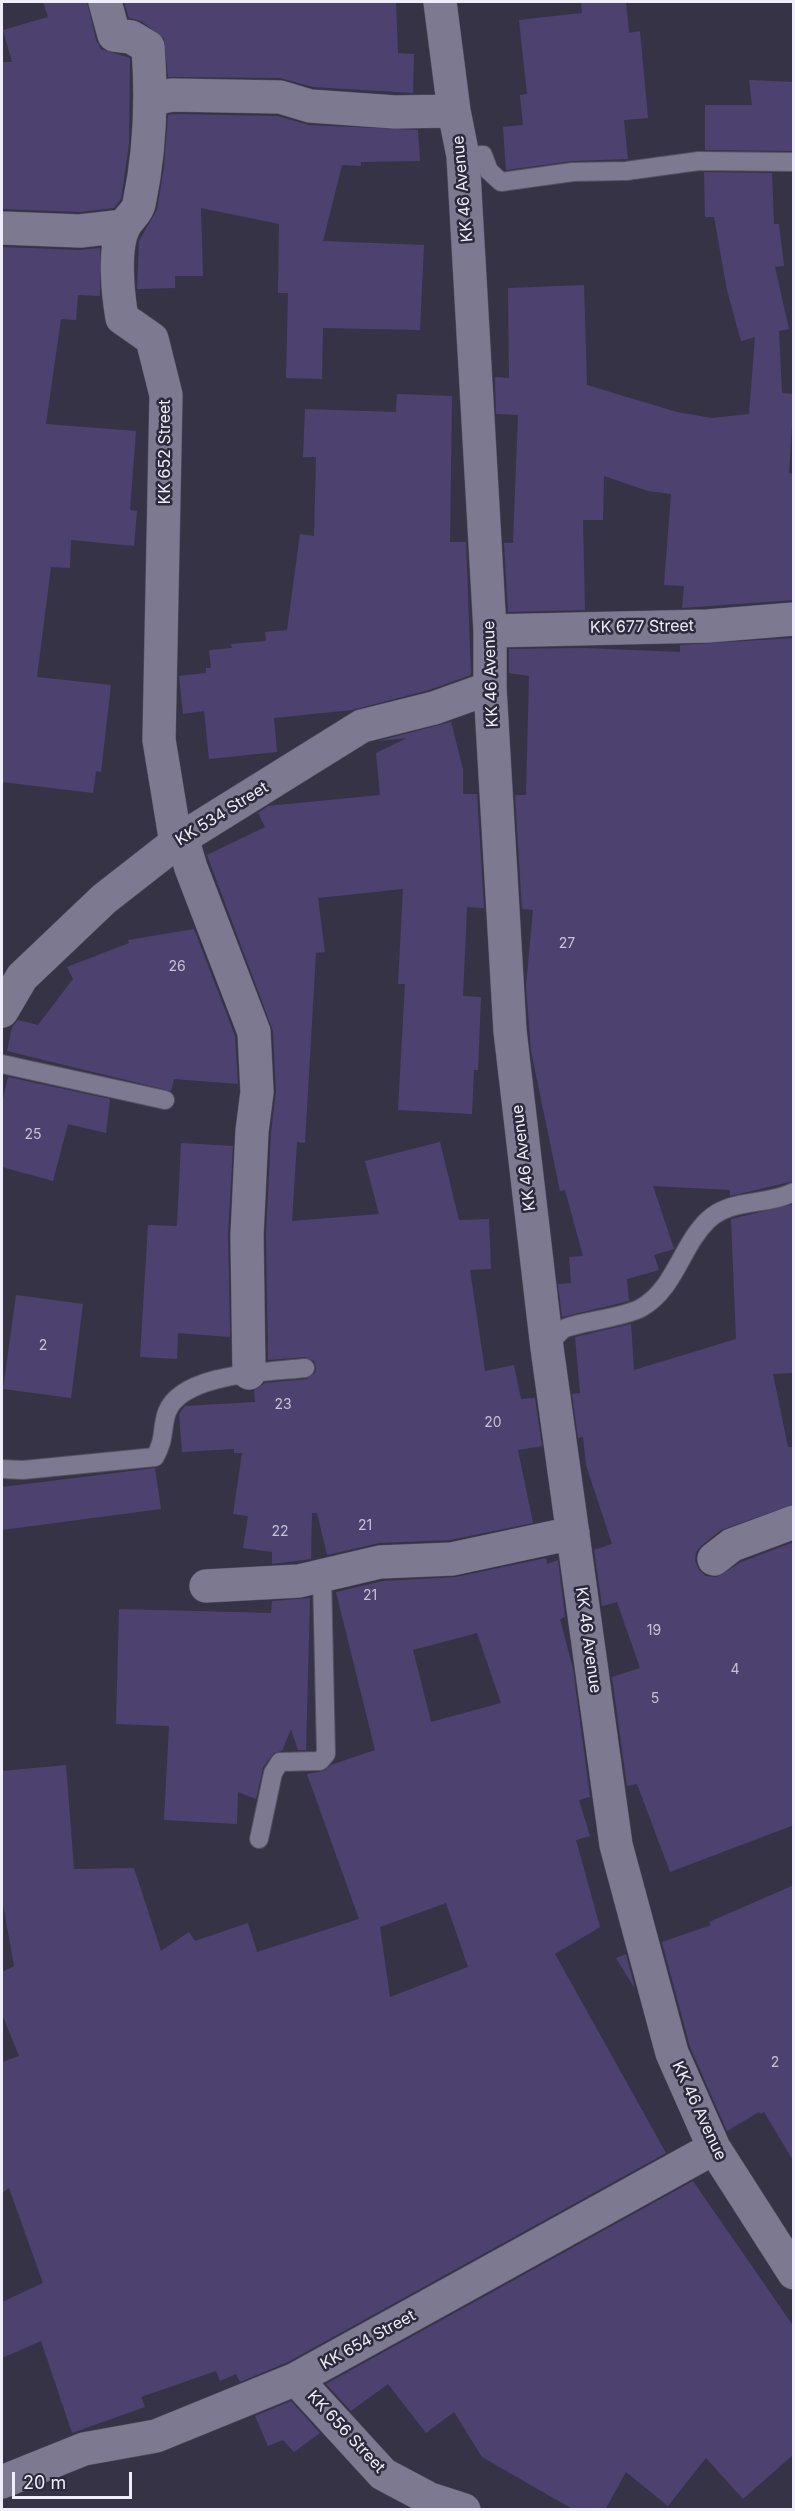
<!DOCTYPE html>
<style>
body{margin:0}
#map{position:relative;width:795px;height:2511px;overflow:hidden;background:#373347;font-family:Inter,sans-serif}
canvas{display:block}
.frame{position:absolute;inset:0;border:3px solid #efedfa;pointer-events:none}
.scale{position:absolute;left:12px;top:2472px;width:120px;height:27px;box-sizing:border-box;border:3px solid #efedfa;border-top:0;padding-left:8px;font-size:18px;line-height:21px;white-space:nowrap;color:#efedfa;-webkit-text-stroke:4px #2d293c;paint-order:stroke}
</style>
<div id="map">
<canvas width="795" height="2511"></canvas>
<div class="frame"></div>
<div class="scale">20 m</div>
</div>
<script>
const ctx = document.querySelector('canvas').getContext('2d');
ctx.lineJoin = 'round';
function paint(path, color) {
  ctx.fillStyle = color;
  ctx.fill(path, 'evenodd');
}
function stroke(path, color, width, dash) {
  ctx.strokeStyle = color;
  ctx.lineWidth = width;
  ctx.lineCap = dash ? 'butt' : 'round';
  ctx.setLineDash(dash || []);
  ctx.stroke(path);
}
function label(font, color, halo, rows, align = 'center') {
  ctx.font = font + ' Inter,sans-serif';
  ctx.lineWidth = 5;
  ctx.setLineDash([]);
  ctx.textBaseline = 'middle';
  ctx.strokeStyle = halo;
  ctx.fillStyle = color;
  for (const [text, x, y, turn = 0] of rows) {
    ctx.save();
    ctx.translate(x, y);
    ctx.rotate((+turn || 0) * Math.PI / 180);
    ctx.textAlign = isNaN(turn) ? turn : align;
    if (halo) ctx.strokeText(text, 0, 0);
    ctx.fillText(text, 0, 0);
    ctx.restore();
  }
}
const building = new Path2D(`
 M 43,2 L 87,2 L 96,40 L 101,49 L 130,58 L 129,144 L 121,199 L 114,208 L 79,212 L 2,209 L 2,62 L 12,62 L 3,30 L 48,17 Z
 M 124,2 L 396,2 L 398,53 L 414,54 L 413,93 L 313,87 L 280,78 L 168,77 L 164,38 L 141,21 L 129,18 Z
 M 581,2 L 626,2 L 629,33 L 640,31 L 648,118 L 624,120 L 628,159 L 572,161 L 506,170 L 503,127 L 523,125 L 520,95 L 527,94 L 519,20 L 582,13 Z
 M 749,80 L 794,82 L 794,151 L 705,150 L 705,105 L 752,105 Z
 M 174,114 L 277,116 L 309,125 L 418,130 L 420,161 L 361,162 L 361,166 L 342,165 L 323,241 L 424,245 L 420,330 L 323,328 L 322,379 L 286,378 L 288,293 L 278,293 L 279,224 L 201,208 L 203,276 L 175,276 L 175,288 L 137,289 L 139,241 L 157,210 L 164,167 L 168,115 Z
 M 704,172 L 772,173 L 774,224 L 779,224 L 784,266 L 775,267 L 789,329 L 779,331 L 782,393 L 794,394 L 789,473 L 794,474 L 794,600 L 682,608 L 684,586 L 664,585 L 671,494 L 648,491 L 604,476 L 603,520 L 583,520 L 585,610 L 508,612 L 504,543 L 513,543 L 518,415 L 496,414 L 495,380 L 495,377 L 509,378 L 508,288 L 584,285 L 587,385 L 677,412 L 712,418 L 749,414 L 755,337 L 741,341 L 727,290 L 714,217 L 705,217 Z
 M 2,247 L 79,250 L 100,248 L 100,296 L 78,295 L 76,320 L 61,319 L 46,424 L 136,431 L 130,510 L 137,511 L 134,546 L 71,540 L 70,568 L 51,567 L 37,677 L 111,685 L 101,772 L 96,771 L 93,793 L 2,782 Z
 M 397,394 L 452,396 L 450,542 L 466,542 L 471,675 L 429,690 L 352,710 L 274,718 L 277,752 L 209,759 L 204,711 L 183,714 L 179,676 L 206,673 L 206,668 L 211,668 L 209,650 L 232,648 L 231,644 L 266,641 L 265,632 L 287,630 L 300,534 L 314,536 L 316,457 L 303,457 L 305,409 L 396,412 Z
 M 794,638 L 794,1181 L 730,1196 L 730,1190 L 653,1186 L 674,1249 L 654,1255 L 659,1270 L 627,1279 L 629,1301 L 562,1317 L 558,1284 L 571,1283 L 569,1257 L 583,1256 L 565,1190 L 560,1191 L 531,1051 L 526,986 L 533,910 L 522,909 L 515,795 L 526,795 L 529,676 L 509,673 L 509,649 L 585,648 L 680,652 L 680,645 Z
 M 451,722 L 463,769 L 463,794 L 477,794 L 484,908 L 467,907 L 463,996 L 481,997 L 478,1070 L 474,1070 L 472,1114 L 398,1110 L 405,984 L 398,984 L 403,889 L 318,898 L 325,952 L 316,953 L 305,1143 L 297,1142 L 292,1221 L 379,1214 L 365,1161 L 440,1142 L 459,1220 L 489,1219 L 491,1269 L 470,1270 L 485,1371 L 514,1365 L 521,1399 L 535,1398 L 542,1446 L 518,1450 L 533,1523 L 450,1540 L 379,1543 L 327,1555 L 317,1513 L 312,1513 L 311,1559 L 272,1564 L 272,1552 L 243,1548 L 248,1516 L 233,1514 L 242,1453 L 234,1453 L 234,1449 L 182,1452 L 179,1414 L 185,1406 L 255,1402 L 254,1390 L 265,1383 L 307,1379 L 315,1373 L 316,1368 L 314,1361 L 305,1357 L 268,1360 L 266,1235 L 271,1133 L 276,1091 L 273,1031 L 207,855 L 265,827 L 258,813 L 268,806 L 380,795 L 376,753 L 407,738 L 378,741 Z
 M 194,929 L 235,1036 L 238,1084 L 174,1079 L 171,1091 L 7,1051 L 12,1027 L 18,1020 L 38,1025 L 73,979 L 67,967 L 129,943 L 128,940 Z
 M 8,1077 L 110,1099 L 106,1133 L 68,1124 L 53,1181 L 2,1167 L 2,1103 Z
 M 181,1143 L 233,1146 L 228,1234 L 230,1337 L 178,1333 L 177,1359 L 140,1357 L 148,1225 L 177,1226 Z
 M 794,1204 L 794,1373 L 773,1374 L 788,1447 L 794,1447 L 794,1504 L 721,1530 L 702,1545 L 696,1552 L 695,1561 L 699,1570 L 706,1576 L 717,1577 L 741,1562 L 794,1542 L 794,1825 L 670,1872 L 637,1784 L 627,1786 L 612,1677 L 640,1668 L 617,1602 L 602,1606 L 594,1550 L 612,1544 L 586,1465 L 583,1437 L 578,1438 L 572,1394 L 580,1393 L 575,1337 L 631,1324 L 634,1370 L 736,1339 L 731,1219 Z
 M 16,1295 L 83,1304 L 71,1398 L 3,1389 Z
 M 155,1468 L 161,1509 L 2,1530 L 2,1487 Z
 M 546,1558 L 547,1564 L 558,1560 L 565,1617 L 560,1619 L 573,1669 L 590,1797 L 579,1800 L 590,1836 L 576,1840 L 600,1927 L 555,1954 L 666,2153 L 288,2362 L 240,2382 L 236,2374 L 220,2381 L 216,2371 L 141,2397 L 145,2407 L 72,2433 L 41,2341 L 2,2358 L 2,2302 L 43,2283 L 9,2188 L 2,2193 L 2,2062 L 19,2056 L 2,2014 L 2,1972 L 14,1966 L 2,1899 L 2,1771 L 66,1765 L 74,1869 L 134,1868 L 161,1951 L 189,1932 L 195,1941 L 248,1923 L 257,1952 L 359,1919 L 307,1774 L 324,1771 L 331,1765 L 375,1750 L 336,1592 L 383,1581 L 456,1577 ZM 477,1633 L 501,1703 L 431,1722 L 413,1650 ZM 446,1903 L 468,1967 L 390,1997 L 380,1927 Z
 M 310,1598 L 306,1750 L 298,1750 L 291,1729 L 282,1751 L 274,1753 L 263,1767 L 256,1799 L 238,1792 L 237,1824 L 164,1820 L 169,1726 L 116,1724 L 119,1609 L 271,1613 L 272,1601 Z
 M 794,1885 L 794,2162 L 764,2112 L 760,2114 L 759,2112 L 727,2131 L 690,2047 L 662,1942 L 711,1925 L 709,1922 Z
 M 626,1954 L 635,1989 L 616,1958 Z
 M 693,2181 L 794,2327 L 794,2454 L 743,2499 L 706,2458 L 668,2506 L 626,2472 L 605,2510 L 574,2510 L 482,2457 L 454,2412 L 426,2433 L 388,2384 L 351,2411 L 326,2384 Z
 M 291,2401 L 320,2433 L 294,2452 L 283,2440 L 268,2446 L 255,2416 Z`);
const lane = new Path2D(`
 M 463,156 L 483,155 L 489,171 L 501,182 L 573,172 L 626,171 L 699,161 L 794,162
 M 2,1064 L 165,1100
 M 547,1348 C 552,1342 556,1335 562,1330 C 571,1323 623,1318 641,1308 C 675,1289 681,1246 708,1220 C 731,1198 766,1206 794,1192
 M 2,1469 L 23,1470 L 155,1457 C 166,1437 161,1429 167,1412 C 182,1373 269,1372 305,1368
 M 259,1839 L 273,1773 L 280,1762 L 320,1761 L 326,1754 L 322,1574`);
const street = new Path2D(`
 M 105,2 L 114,35 L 131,37 L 148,47 C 152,99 150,152 139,204 C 137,213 128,218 124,227 C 113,248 118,295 122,318 L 152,339 L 166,395 L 159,740 L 176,843
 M 440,2 L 454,111 L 463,156 L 490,631 L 490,688 L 510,1031 L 547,1348 L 616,1845 L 672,2053 L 714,2148 L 794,2273
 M 152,99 L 172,95 L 280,97 L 310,106 L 395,112 L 454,111
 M 2,228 L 80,231 L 124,226
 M 490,631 L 708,626 L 794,619
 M 182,838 L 191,868 L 254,1032 L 257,1092 L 252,1131 L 247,1235 L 249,1373
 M 2,1011 L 22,977 L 104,899 L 182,838 L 362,726 L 434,708 L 490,688
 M 714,1559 L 732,1545 L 794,1522
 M 206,1586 L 299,1581 L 380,1562 L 452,1559 L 573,1533
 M 296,2379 L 383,2474 L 430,2499 L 464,2510
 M 2,2482 L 84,2449 L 156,2436 L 296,2379 L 714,2148`);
const numberNames = [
 ["27",567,944],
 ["26",177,967],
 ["25",33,1135],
 ["2",43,1346],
 ["23",283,1405],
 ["20",493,1423],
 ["21",365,1526],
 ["22",280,1532],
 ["21",370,1596],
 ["19",654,1631],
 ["4",735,1670],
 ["5",655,1699],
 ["2",775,2063]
];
const streetNames = [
 ["KK 46 Avenue",463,189,-95],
 ["KK 652 Street",165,452,-90],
 ["KK 677 Street",642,627,-1],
 ["KK 46 Avenue",491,674,-92],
 ["KK 534 Street",222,814,-32],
 ["KK 46 Avenue",524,1158,-97],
 ["KK 46 Avenue",588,1640,82],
 ["KK 46 Avenue",699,2111,65],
 ["KK 654 Street",368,2340,-29],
 ["KK 656 Street",346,2432,47]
];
paint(building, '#4d426f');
stroke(lane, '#555162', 20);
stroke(street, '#555162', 34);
stroke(lane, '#7d7990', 18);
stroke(street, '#7d7990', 33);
label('14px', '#c6c2d7', null, numberNames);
label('16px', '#efedfa', '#2d293c', streetNames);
</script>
